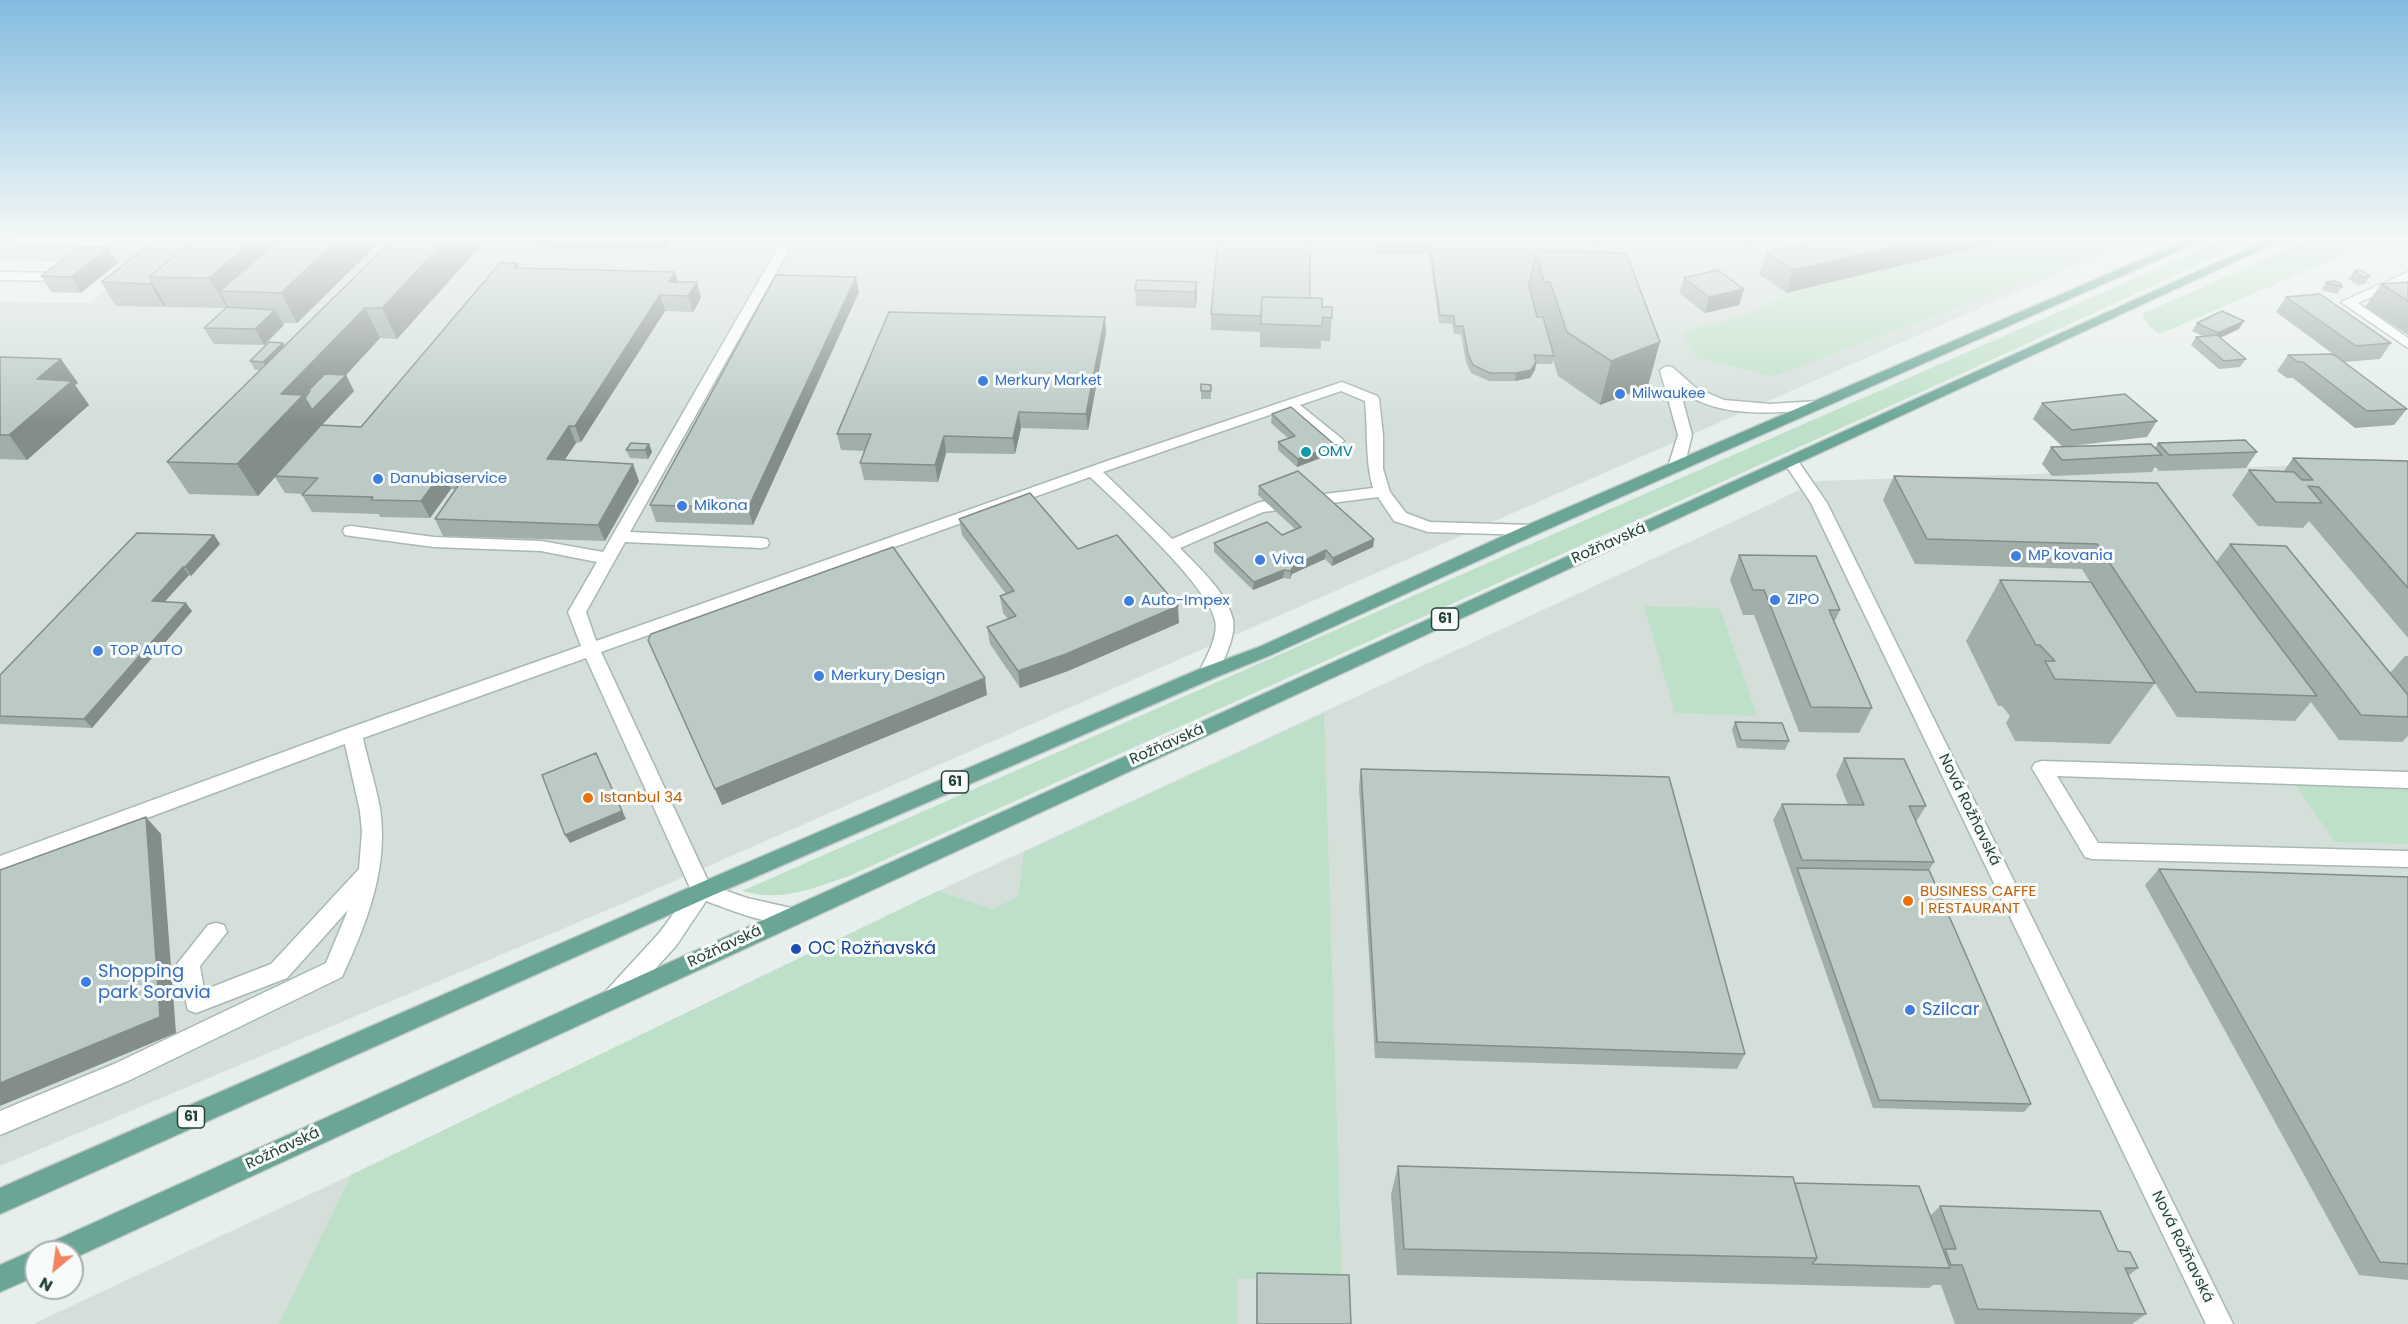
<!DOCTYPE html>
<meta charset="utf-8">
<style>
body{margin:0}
#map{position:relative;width:2408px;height:1324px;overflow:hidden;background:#e6efeb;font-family:Poppins,sans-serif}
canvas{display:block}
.north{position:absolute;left:24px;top:1240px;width:60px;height:60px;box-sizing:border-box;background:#f7fbf9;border:2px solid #a3b1ad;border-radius:50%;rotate:209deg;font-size:16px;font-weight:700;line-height:24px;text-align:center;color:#24423a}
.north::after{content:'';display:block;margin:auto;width:21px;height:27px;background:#f4845f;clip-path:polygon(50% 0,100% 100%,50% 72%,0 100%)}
</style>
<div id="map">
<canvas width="2408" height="1324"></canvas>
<div class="north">N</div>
</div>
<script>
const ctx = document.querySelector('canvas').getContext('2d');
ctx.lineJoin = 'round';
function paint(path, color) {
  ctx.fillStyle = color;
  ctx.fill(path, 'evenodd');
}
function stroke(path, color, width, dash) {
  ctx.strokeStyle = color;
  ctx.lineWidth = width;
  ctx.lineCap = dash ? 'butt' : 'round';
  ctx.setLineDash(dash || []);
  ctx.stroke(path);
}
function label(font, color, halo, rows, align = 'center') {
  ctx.font = font + ' Poppins,sans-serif';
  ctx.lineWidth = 6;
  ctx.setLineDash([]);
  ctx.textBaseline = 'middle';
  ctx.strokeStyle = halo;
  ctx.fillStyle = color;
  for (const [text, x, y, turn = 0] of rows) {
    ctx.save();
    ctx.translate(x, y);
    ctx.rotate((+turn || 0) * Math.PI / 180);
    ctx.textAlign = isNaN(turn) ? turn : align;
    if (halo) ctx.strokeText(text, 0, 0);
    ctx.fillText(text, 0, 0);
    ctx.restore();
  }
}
const built = new Path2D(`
 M 169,240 L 2135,240 L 631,900 L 0,1166 L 0,301 L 90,303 Z
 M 2408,462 L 2408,1324 L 33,1324 L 351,1175 L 938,891 L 1771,504 L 1816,481 Z`);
const green = new Path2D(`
 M 1984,240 L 2132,240 L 1773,377 L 1697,358 L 1682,332 L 1764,309 L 1786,293 L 1991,244 Z
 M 2222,240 L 2252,240 L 1963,373 L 849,876 C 811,889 782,902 742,891 Z
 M 2308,240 L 2377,240 L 2160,334 L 2149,326 L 2142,314 Z
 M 17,244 L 152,247 L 132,264 L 0,261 L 0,256 Z
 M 1644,606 L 1720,608 L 1757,716 L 1675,713 Z
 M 1324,713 L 1342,1283 L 1238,1278 L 1238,1324 L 279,1324 L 351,1175 L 938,891 L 993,909 L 1018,897 L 1024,852 Z
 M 2294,783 L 2408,786 L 2408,844 L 2335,842 Z`);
const minor = new Path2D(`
 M 3,240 L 17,240 L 0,251 L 0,242 Z
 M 785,242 L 791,246 L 630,532 L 761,538 L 767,539 L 769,543 L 767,547 L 761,548 L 625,542 L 586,612 L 596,641 L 1110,460 L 1342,382 L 1377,396 L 1379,399 L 1383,435 L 1383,469 L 1390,492 L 1406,513 L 1430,522 L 1531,525 L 1537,526 L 1539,530 L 1537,534 L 1531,535 L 1428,532 L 1394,521 L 1378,497 L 1263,512 L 1180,548 C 1198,567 1227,592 1233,620 C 1236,637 1223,663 1214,678 L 1208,679 L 1202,678 L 1199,673 C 1205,658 1219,638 1215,620 C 1209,587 1118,503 1090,477 L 601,652 L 710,885 L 747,898 L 800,910 L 803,916 L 800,922 C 779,930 728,909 706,901 L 676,946 L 622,1005 L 614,1008 L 606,1005 L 603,998 L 606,991 L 660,932 L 691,890 L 586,658 L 363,738 C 368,762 376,785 380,809 C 389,868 366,925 342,977 L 130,1080 L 0,1135 L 0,1111 L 114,1064 L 326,963 L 348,910 L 287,978 L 196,1013 L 188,1010 L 177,964 L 208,925 L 216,923 L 224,925 L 227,932 L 200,966 L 204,990 L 271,964 L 359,869 L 362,832 L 360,811 L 345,744 L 0,873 L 0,856 L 346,729 L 581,646 L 568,612 L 597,562 L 541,551 L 434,547 L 351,536 L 345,535 L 343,531 L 345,527 L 351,526 L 434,537 L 541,541 L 603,552 L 779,246 ZM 1341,391 L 1365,401 C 1368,430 1365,460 1373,488 L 1260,502 L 1172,539 L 1103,472 L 1287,409 L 1331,444 L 1341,444 L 1344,441 L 1341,438 L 1300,405 Z
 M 0,272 L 63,273 L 69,277 L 63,281 L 0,280 Z
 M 2408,272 L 2408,281 L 2358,303 L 2408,338 L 2408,348 L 2341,302 Z
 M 1667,366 L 1672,367 L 1696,388 L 1724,400 L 1770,404 L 1818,401 L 1825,405 C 1819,411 1807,410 1799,411 C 1760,414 1713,415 1680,390 L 1692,435 L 1684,467 L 1676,472 L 1668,467 L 1678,435 L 1660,370 Z
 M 1791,456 L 1796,458 L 1827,503 L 2233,1324 L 2206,1324 L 1811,503 L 1783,461 Z
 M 2042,761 L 2408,772 L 2408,788 L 2057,776 L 2098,843 L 2408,851 L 2408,867 L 2092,859 L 2085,857 L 2032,768 L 2035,763 Z`);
const major = new Path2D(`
 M 2187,240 L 2203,240 L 1537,534 L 1271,655 L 1214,678 L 709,897 L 0,1214 L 0,1188 L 695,885 L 1202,668 L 1259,647 L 1525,526 Z
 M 2267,240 L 2282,240 L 72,1259 L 72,1252 L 45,1252 L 49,1243 Z
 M 36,1249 L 43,1252 L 36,1252 L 36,1276 L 0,1292 L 0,1265 Z`);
const wall = new Path2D(`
 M 382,240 L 297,323 L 282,323 L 284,325 L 264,345 L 214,344 L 204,328 L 226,308 L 167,307 L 166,305 L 164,307 L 116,306 L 101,282 Z
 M 392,240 L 486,240 L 397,339 L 380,338 L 346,375 L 354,391 L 322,425 L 361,427 L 517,263 L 519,269 L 678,282 L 697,282 L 701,298 L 693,312 L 665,311 L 581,442 L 576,443 L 564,460 L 639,481 L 605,541 L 443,536 L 435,519 L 455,489 L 451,489 L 430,518 L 380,517 L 379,514 L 312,512 L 302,495 L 304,494 L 285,493 L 275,477 L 258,496 L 189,494 L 167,462 L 260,370 L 255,370 L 250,361 L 285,345 Z
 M 531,240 L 672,240 L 665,250 L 553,250 L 552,247 L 533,247 Z
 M 1376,240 L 1598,240 L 1648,386 L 1600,405 L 1558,376 L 1553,360 L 1552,364 L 1536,364 L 1535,370 L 1530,378 L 1515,381 L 1489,381 L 1471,373 L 1466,362 L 1461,334 L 1454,334 L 1452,324 L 1439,323 L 1429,254 L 1377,254 Z
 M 1735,240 L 1774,240 L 1744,246 Z
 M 1820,240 L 1993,240 L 1991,244 L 1786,293 L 1759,274 L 1767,252 Z
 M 118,263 L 81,293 L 51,292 L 41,276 Z
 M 2354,271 L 2370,276 L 2365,284 L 2358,285 L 2348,279 Z
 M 1684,278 L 1739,305 L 1705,313 L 1679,293 Z
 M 1197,282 L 1197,298 L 1195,308 L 1136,306 L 1135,290 Z
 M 2326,282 L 2342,287 L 2337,294 L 2321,290 Z
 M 2408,282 L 2408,335 L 2365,307 L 2381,284 Z
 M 859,292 L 753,525 L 656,522 L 650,505 Z
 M 2286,297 L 2391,343 L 2380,359 L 2345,362 L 2407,409 L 2394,425 L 2355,428 L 2293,378 L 2287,378 L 2277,371 L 2288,355 L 2333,354 L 2276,312 Z
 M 1310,298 L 1322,307 L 1332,318 L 1330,341 L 1321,341 L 1321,349 L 1260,347 L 1260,330 L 1260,332 L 1211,330 L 1211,314 Z
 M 2197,323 L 2239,329 L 2220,338 L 2246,359 L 2240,367 L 2219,369 L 2191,345 L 2196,337 L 2203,336 L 2192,331 Z
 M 1106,333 L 1088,430 L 1021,428 L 1015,454 L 946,453 L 938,482 L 864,480 L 860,463 L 865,451 L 841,450 L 837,434 Z
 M 0,357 L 78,383 L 75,385 L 89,405 L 27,460 L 0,459 Z
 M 1201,384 L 1211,385 L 1211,399 L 1201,399 Z
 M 2042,403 L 2157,421 L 2147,437 L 2063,447 L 2033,419 Z
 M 1272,414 L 1334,453 L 1297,467 L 1278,450 L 1278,442 L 1288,438 L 1271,423 Z
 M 2158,443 L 2257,452 L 2246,468 L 2159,471 L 2155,467 L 2152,472 L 2052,476 L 2042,464 L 2051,447 L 2155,448 Z
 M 649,444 L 652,452 L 648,459 L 630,458 L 626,450 Z
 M 2293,458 L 2408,461 L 2408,638 L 2309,521 L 2303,528 L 2258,526 L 2232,495 L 2249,470 L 2284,471 Z
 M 1894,476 L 2216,562 L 2230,544 L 2390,673 L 2405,656 L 2408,656 L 2408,736 L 2402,742 L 2339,740 L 2311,702 L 2295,721 L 2177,717 L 2155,683 L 2110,744 L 2015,741 L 2006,723 L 2010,716 L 2002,706 L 1998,706 L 1966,641 L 2000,580 L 2090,582 L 2082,569 L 1915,564 L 1883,500 Z
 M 1259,486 L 1374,539 L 1373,547 L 1332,566 L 1325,559 L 1292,574 L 1290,579 L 1283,578 L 1253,590 L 1214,552 L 1214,543 L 1282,535 L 1295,529 L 1258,495 Z
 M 959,519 L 1078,549 L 1179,623 L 1068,671 L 1020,688 L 990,644 L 987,627 L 1008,619 L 1003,613 L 1000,596 L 1006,594 L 962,535 Z
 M 214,535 L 220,544 L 191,576 L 189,575 L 165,601 L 192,611 L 92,728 L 0,724 L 0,675 Z
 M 1739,555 L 1840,610 L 1834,623 L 1872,708 L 1859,733 L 1799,732 L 1754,615 L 1743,615 L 1730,580 Z
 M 648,640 L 987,695 L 722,805 Z
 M 1735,722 L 1789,741 L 1785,750 L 1737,748 L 1732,730 Z
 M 1844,758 L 1926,806 L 1916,822 L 1934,862 L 1929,870 L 2031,1104 L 2024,1112 L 1873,1108 L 1773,820 L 1782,804 L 1848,805 L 1836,775 Z
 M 1361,769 L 1745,1054 L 1737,1069 L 1375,1058 L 1359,786 Z
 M 2159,869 L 2408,877 L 2408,1280 L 2359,1275 L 2145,885 Z
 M 1398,1166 L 1795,1183 L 1930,1216 L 1940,1206 L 2118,1251 L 2138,1268 L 2128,1276 L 2146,1314 L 2132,1324 L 1955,1324 L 1941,1285 L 1933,1285 L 1929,1288 L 1397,1275 L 1391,1194 Z
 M 1257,1273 L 1351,1324 L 1256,1324 L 1256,1292 Z`);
const shadedWall = new Path2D(`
 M 253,240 L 302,240 L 220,291 L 228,307 L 227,308 L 209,278 Z
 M 337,240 L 382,240 L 297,323 L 281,293 Z
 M 446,240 L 459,270 L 397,339 L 382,308 Z
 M 456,240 L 486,240 L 459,270 L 449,247 Z
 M 662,240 L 672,240 L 665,250 Z
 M 1746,240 L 1774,240 L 1744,246 Z
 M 1923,240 L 1973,240 L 1968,249 L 1786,293 L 1793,270 Z
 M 1973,240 L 1993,240 L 1991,244 L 1968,249 Z
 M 108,248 L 118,263 L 81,293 L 71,277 Z
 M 517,263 L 523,279 L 513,268 Z
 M 675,272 L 680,288 L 669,282 Z
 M 856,277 L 859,292 L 753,525 L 748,508 Z
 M 152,282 L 166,305 L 164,307 L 150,284 Z
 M 697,282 L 701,298 L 693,312 L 688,296 Z
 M 1197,282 L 1197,298 L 1195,308 L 1195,292 Z
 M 1744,289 L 1739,305 L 1705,313 L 1709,297 Z
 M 660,295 L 665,311 L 581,442 L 575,426 Z
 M 365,308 L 380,338 L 346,375 L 354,391 L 321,426 L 258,496 L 237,464 L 281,394 ZM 308,391 L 310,391 L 316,405 Z
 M 275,310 L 284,325 L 264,345 L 255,329 Z
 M 1105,317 L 1106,333 L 1088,430 L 1086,414 Z
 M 2244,321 L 2239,329 L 2213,341 L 2218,333 Z
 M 1660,342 L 1648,386 L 1600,405 L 1611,361 Z
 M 283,343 L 288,351 L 268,370 L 263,362 Z
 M 61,359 L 78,383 L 75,385 L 89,405 L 27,460 L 9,435 L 37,379 Z
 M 1536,362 L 1535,370 L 1530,378 L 1515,381 L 1516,373 Z
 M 1019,412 L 1021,428 L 1015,454 L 1013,438 Z
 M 569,426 L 576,443 L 554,476 L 547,459 Z
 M 944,436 L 946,453 L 938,482 L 935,465 Z
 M 649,444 L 652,452 L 648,459 L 645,450 Z
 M 1335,445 L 1334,453 L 1297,467 L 1298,459 Z
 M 633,464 L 639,481 L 605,541 L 598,525 Z
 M 442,473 L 451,489 L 430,518 L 421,501 Z
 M 214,535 L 220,544 L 191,576 L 185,567 Z
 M 1374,539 L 1373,547 L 1332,566 L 1333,558 Z
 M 1326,550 L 1325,559 L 1292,574 L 1290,579 L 1291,571 L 1293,566 Z
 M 183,567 L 189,575 L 158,609 L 152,601 Z
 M 1284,570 L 1283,578 L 1253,590 L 1254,582 Z
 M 186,603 L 192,611 L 92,728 L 84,719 Z
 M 1178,606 L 1179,623 L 1068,671 L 1020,688 L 1018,671 Z
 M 985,678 L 987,695 L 722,805 L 715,789 Z
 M 596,753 L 626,819 L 570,843 L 565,835 Z
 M 146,817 L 161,834 L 176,1033 L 0,1106 L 0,1083 Z`);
const building = new Path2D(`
 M 155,240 L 194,240 L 149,277 L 152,282 L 150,284 L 101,282 Z
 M 194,240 L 253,240 L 209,278 L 149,277 Z
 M 279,240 L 337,240 L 281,293 L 220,291 Z
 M 392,240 L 446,240 L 382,308 L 365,308 L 281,394 L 303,395 L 237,464 L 167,462 Z
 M 426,240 L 456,240 L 449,247 L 446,240 Z
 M 1218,240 L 1310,240 L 1310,298 L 1262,297 L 1261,316 L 1211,314 Z
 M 1430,240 L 1598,240 L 1603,253 L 1536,251 L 1529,286 L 1537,317 L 1543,317 L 1554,356 L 1534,355 L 1536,362 L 1531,370 L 1516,373 L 1490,373 L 1473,365 L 1468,354 L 1463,326 L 1455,326 L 1454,316 L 1440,315 L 1430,247 Z
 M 1820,240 L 1923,240 L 1793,270 L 1767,252 Z
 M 80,247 L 108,248 L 71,277 L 41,276 Z
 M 1536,251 L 1626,253 L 1660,342 L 1611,361 L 1567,332 L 1550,282 L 1544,282 Z
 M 500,263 L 517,263 L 513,268 L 675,272 L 669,282 L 697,282 L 688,296 L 660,295 L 575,426 L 569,426 L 547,459 L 633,464 L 598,525 L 435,519 L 462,480 L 460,479 L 464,473 L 442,473 L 421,501 L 371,500 L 373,497 L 302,495 L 318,478 L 275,476 L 321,425 L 361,427 Z
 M 1718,270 L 1744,289 L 1709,297 L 1684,278 Z
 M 2361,270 L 2370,276 L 2363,277 L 2354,271 Z
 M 776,275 L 856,277 L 748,508 L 650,505 Z
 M 1137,280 L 1197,282 L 1195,292 L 1135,290 Z
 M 2335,281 L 2341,284 L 2342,287 L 2326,282 Z
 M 2408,282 L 2408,301 L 2381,284 Z
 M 2320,294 L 2391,343 L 2356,346 L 2286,297 Z
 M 1262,297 L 1322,298 L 1322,307 L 1332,307 L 1332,318 L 1323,317 L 1322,326 L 1261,324 Z
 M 227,307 L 275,310 L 255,329 L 204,328 Z
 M 2222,311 L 2244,321 L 2218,333 L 2197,323 Z
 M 889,312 L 1105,317 L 1086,414 L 1019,412 L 1013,438 L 944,436 L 935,465 L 860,463 L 871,434 L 837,434 Z
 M 2217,335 L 2246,359 L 2224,361 L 2196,337 Z
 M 269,342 L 283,343 L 263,362 L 250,361 Z
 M 2333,354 L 2407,409 L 2367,411 L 2303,362 L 2298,362 L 2288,355 Z
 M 0,357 L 61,359 L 37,379 L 72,381 L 9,435 L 0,435 Z
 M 325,374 L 346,375 L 312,410 L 305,398 L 310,391 L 308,391 Z
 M 1201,384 L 1211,385 L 1211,391 L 1201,391 Z
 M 2125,394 L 2157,421 L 2072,430 L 2042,403 Z
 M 1291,407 L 1335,445 L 1298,459 L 1278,442 L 1295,436 L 1272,414 Z
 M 2245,440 L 2257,452 L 2169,455 L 2158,443 Z
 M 631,443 L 649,444 L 645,450 L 626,450 Z
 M 2151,444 L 2162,455 L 2062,460 L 2051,447 Z
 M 2293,458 L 2408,461 L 2408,588 L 2319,487 L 2308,486 L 2322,503 L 2276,502 L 2249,470 L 2294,472 L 2302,480 L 2313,480 Z
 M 1298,471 L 1374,539 L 1333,558 L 1326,550 L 1293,566 L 1291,571 L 1284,570 L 1254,582 L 1214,543 L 1267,522 L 1282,535 L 1301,527 L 1259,486 Z
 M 1894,476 L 2157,483 L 2317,696 L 2196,692 L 2097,544 L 1927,539 Z
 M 1030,493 L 1078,549 L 1117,535 L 1178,606 L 1066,654 L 1018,671 L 987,627 L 1016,616 L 1000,596 L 1014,591 L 959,519 Z
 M 137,533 L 214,535 L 185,567 L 183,567 L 152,601 L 186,603 L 84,719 L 0,716 L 0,675 Z
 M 2230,544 L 2286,546 L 2408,695 L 2408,717 L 2361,715 Z
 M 893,547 L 985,678 L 715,789 L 648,640 L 651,634 Z
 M 1739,555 L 1816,556 L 1840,610 L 1829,610 L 1872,708 L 1811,707 L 1764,590 L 1753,590 Z
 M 2000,580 L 2091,582 L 2155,683 L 2055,679 L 2045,661 L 2055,661 L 2040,645 L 2036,645 Z
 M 1735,722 L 1782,723 L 1789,741 L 1741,740 Z
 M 596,753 L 622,811 L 565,835 L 542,775 Z
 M 1844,758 L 1904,759 L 1926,806 L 1909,806 L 1934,862 L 1802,860 L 1782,804 L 1864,805 Z
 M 1361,769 L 1669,777 L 1745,1054 L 1377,1042 Z
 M 146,817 L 160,1017 L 0,1083 L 0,870 Z
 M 1797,868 L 1929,870 L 2031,1104 L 1879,1100 Z
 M 2159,869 L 2408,877 L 2408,1264 L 2380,1262 Z
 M 1398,1166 L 1793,1177 L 1817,1258 L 1404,1249 Z
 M 1795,1183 L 1919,1186 L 1950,1268 L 1812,1264 L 1817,1258 Z
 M 1940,1206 L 2100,1211 L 2118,1251 L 2130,1252 L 2138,1268 L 2125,1268 L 2146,1314 L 1978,1309 L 1962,1265 L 1951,1265 L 1945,1249 L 1956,1249 Z
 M 1257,1273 L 1349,1275 L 1351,1324 L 1257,1324 Z`);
const markers = [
 [983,381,6,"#3f7fe0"],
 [1620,394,6,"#3f7fe0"],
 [1306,452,6,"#0f9aa8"],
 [378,479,6,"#3f7fe0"],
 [682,506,6,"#3f7fe0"],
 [2016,556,6,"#3f7fe0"],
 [1260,560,6,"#3f7fe0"],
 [1775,600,6,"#3f7fe0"],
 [1129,601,6,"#3f7fe0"],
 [98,651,6,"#3f7fe0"],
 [819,676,6,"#3f7fe0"],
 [588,798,6,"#e8710a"],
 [1908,901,6,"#e8710a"],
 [796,949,6,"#1a4fb4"],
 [86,982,6,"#3f7fe0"],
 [1910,1010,6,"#3f7fe0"]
];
const farShopnames = [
 ["Merkury Market",995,381],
 ["Milwaukee",1632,394]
];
const shields = [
 [1445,619,27],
 [955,782,27],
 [191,1117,27]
];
const shieldNames = [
 ["61",1445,619],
 ["61",955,782],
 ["61",191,1117]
];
const cultureNames = [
 ["OMV",1318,452]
];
const shopNames = [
 ["Danubiaservice",390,479],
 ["Mikona",694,506],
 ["MP kovania",2028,556],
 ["Viva",1272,560],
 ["ZIPO",1787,600],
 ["Auto-Impex",1141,601],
 ["TOP AUTO",110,651],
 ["Merkury Design",831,676]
];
const streetNames = [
 ["Rožňavská",1609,544,-24],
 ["Rožňavská",1167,745,-24],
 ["Nová Rožňavská",1969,810,64],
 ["Rožňavská",725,947,-25],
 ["Rožňavská",283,1149,-25],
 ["Nová Rožňavská",2182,1247,64]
];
const foodNames = [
 ["Istanbul 34",600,798],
 ["BUSINESS CAFFE",1920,892],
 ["| RESTAURANT",1920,909]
];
const nearTransitnames = [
 ["OC Rožňavská",808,949]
];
const nearShopnames = [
 ["Shopping",98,972],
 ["park Soravia",98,993],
 ["Szilcar",1922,1010]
];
paint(built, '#d4dfda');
paint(green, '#bfe0c8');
stroke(minor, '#a8b8b2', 3);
stroke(major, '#c2cac8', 3);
paint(minor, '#fff');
paint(major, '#6aa596');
paint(wall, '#a1aea9');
paint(shadedWall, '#838d89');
paint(building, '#bbcac4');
stroke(building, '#838d89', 1.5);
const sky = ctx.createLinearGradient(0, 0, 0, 425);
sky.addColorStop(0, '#84bce0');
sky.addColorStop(0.56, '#f4f8f6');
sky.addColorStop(1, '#f4f8f600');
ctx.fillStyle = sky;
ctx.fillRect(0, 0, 2408, 425);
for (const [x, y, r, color] of markers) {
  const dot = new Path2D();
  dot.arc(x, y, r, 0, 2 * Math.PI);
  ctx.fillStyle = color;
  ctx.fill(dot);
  stroke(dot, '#f7fbf9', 2);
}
label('14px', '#366cbe', '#f7fbf9', farShopnames, 'left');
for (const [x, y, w] of shields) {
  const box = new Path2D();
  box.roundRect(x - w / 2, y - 11, w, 22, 4.5);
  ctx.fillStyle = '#f7fbf9';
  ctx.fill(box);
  stroke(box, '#24423a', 1.5);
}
label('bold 14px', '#24423a', null, shieldNames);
label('15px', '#0d838f', '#f7fbf9', cultureNames, 'left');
label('15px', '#366cbe', '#f7fbf9', shopNames, 'left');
label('15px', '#24423a', '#f7fbf9', streetNames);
label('15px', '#c56008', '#f7fbf9', foodNames, 'left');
label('18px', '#164399', '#f7fbf9', nearTransitnames, 'left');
label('18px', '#366cbe', '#f7fbf9', nearShopnames, 'left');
</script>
